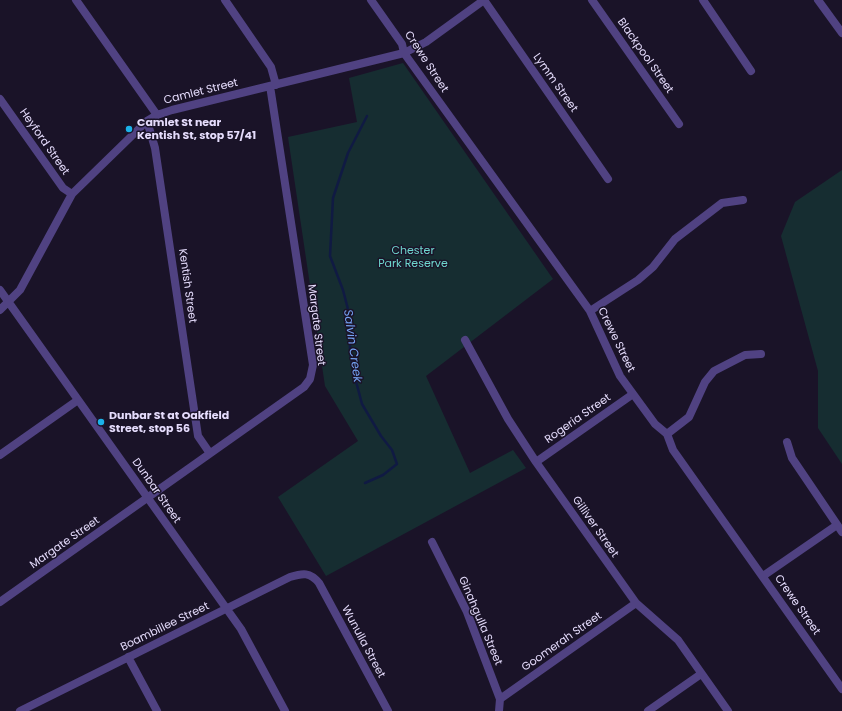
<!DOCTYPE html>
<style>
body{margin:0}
canvas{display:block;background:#1a1328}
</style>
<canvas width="842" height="711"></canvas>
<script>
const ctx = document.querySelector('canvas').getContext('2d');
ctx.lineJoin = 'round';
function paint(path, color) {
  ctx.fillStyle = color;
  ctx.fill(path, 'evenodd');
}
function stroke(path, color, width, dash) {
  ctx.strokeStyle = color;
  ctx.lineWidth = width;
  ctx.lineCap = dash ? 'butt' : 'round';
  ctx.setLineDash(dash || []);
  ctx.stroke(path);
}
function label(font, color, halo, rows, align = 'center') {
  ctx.font = font + ' Poppins,sans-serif';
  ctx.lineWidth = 3;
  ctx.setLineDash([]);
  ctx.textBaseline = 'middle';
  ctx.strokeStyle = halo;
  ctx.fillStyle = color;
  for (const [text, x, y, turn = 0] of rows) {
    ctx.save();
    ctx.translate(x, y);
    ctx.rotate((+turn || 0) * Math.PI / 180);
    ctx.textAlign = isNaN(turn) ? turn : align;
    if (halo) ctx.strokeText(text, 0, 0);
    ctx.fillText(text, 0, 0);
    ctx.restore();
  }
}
const green = new Path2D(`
 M 403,63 L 553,279 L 426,376 L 470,473 L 513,450 L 526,468 L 326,576 L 278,497 L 358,441 L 325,386 L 288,137 L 357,122 L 349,78 Z
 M 842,170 L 842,464 L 818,428 L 818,371 L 781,236 L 795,202 Z`);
const stream = new Path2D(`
 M 365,483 L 383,475 L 397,464 L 392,450 L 381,436 L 362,404 L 353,370 L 350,351 L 350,317 L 343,290 L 330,256 L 333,198 L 348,153 L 367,116`);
const minor = new Path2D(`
 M 76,0 L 157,115
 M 225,0 L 271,67 L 276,85
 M 371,0 L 402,44 L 404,53 L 590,311 L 620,376 L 655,424 L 667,434 L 673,450 L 842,689
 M 484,0 L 608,179
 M 592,0 L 679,124
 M 703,0 L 751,71
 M 818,0 L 842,33
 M 0,99 L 63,188 L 72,194
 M 147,121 L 155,148 L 198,436 L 209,452
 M 0,290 L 241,629 L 285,711
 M 0,310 L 20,290 L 72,194 L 147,121 L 157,115 L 172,110 L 404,53 L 426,42 L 484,0
 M 590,311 L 638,280 L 653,267 L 675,239 L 722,203 L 743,200
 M 465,340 L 508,419 L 536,462 L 636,603 L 678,640 L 728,711
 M 667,434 L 689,417 L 705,382 L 714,371 L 745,355 L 761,354
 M 787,442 L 792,458 L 842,532
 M 0,455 L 78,400
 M 536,462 L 633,394
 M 432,542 L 467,612 L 500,699 L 499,711
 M 763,576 L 837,525
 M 0,602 L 304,387 L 310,379 L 313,365 L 270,86
 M 128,657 L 157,711
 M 500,699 L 636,603
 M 20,711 L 290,577 C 303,573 310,572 319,583 L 388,711
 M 648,711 L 701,674`);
const markers = [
 [129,129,4,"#1bb2e9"],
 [101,422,4,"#1bb2e9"]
];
const streetNames = [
 ["Blackpool Street",645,56,55],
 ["Crewe Street",426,62,57],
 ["Lymm Street",555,83,55],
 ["Camlet Street",201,92,-14],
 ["Heyford Street",44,142,55],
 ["Kentish Street",187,286,82],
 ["Margate Street",316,325,83],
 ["Crewe Street",616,340,64],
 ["Rogeria Street",578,419,-35],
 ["Dunbar Street",156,491,55],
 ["Gilliver Street",595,527,55],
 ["Margate Street",65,543,-35],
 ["Crewe Street",797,605,55],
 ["Ginahgulla Street",480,621,67],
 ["Boambillee Street",165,627,-26],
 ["Wunulla Street",363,642,62],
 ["Goomerah Street",562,642,-35]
];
const poiNames = [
 ["Camlet St near",137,123],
 ["Kentish St, stop 57/41",137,136],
 ["Dunbar St at Oakfield",109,416],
 ["Street, stop 56",109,429]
];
const parkNames = [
 ["Chester",413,251],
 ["Park Reserve",413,264]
];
const waterNames = [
 ["Salvin Creek",352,346,82]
];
paint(green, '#162d31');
stroke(stream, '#101a43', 2.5);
stroke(minor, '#504282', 8);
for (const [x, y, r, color] of markers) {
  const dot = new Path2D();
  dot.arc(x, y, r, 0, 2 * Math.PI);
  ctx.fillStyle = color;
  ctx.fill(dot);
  stroke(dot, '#1a1328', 1.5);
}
label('11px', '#e5dcfc', '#1a1328', streetNames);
label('bold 11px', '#e5dcfc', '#1a1328', poiNames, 'left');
label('11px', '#6ed6ce', '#1a1328', parkNames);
label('italic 12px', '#74a2f2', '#1a1328', waterNames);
</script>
